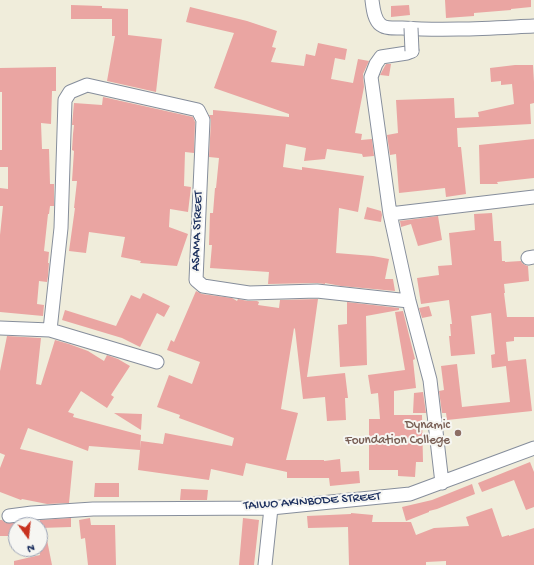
<!DOCTYPE html>
<style>
body{margin:0}
#map{position:relative;width:534px;height:565px;overflow:hidden;background:#f0eddb;font-family:"Gochi Hand",sans-serif}
canvas{display:block}
.north{position:absolute;left:8px;top:517px;width:40px;height:40px;box-sizing:border-box;background:#f6f6f2;border:1px solid #9ea6b7;border-radius:50%;rotate:165deg;font-size:11px;font-weight:700;line-height:16px;text-align:center;color:#1b2f5e}
.north::after{content:'';display:block;margin:auto;width:14px;height:18px;background:#c8321e;clip-path:polygon(50% 0,100% 100%,50% 72%,0 100%)}
</style>
<div id="map">
<canvas width="534" height="565"></canvas>
<div class="north">N</div>
</div>
<script>
const ctx = document.querySelector('canvas').getContext('2d');
ctx.lineJoin = 'round';
function paint(path, color) {
  ctx.fillStyle = color;
  ctx.fill(path, 'evenodd');
}
function stroke(path, color, width, dash) {
  ctx.strokeStyle = color;
  ctx.lineWidth = width;
  ctx.lineCap = dash ? 'butt' : 'round';
  ctx.setLineDash(dash || []);
  ctx.stroke(path);
}
function label(font, color, halo, rows, align = 'center') {
  ctx.font = font + ' "Gochi Hand",sans-serif';
  ctx.lineWidth = 4;
  ctx.setLineDash([]);
  ctx.textBaseline = 'middle';
  ctx.strokeStyle = halo;
  ctx.fillStyle = color;
  for (const [text, x, y, turn = 0] of rows) {
    ctx.save();
    ctx.translate(x, y);
    ctx.rotate((+turn || 0) * Math.PI / 180);
    ctx.textAlign = isNaN(turn) ? turn : align;
    if (halo) ctx.strokeText(text, 0, 0);
    ctx.fillText(text, 0, 0);
    ctx.restore();
  }
}
const building = new Path2D(`
 M 445,0 L 531,0 L 531,7 L 511,9 L 511,10 L 474,13 L 474,16 L 446,18 Z
 M 71,5 L 102,6 L 102,8 L 128,9 L 128,35 L 162,39 L 156,92 L 107,81 L 115,36 L 112,36 L 112,19 L 71,19 Z
 M 409,5 L 410,15 L 391,17 L 391,6 Z
 M 190,7 L 247,21 L 277,31 L 272,47 L 276,48 L 271,62 L 304,66 L 306,54 L 315,56 L 318,43 L 347,49 L 345,60 L 335,58 L 331,79 L 353,83 L 358,59 L 369,61 L 363,74 L 364,87 L 355,133 L 362,134 L 361,140 L 372,139 L 374,156 L 363,157 L 362,154 L 327,149 L 325,159 L 304,161 L 306,148 L 286,144 L 283,167 L 302,170 L 302,167 L 364,176 L 358,212 L 339,208 L 336,253 L 373,256 L 389,259 L 385,279 L 393,279 L 395,291 L 341,286 L 325,283 L 325,284 L 317,283 L 268,284 L 269,272 L 210,268 L 212,245 L 209,245 L 210,213 L 213,213 L 215,188 L 216,188 L 219,158 L 209,157 L 211,120 L 209,115 L 213,115 L 213,110 L 289,117 L 289,114 L 214,88 L 234,33 L 186,22 Z
 M 386,64 L 391,64 L 389,76 L 380,75 Z
 M 515,65 L 533,65 L 534,82 L 534,103 L 530,104 L 531,124 L 457,128 L 458,147 L 461,147 L 466,194 L 446,197 L 445,188 L 399,193 L 396,154 L 390,155 L 387,135 L 398,133 L 396,100 L 454,98 L 455,118 L 479,117 L 478,112 L 514,104 L 512,84 L 501,85 L 501,81 L 491,82 L 490,68 Z
 M 56,67 L 56,91 L 52,91 L 51,124 L 41,123 L 42,149 L 49,149 L 50,184 L 54,184 L 54,206 L 50,206 L 49,214 L 48,214 L 44,251 L 49,252 L 48,263 L 49,263 L 48,276 L 47,282 L 39,281 L 37,304 L 44,305 L 43,316 L 0,312 L 0,235 L 3,206 L 0,206 L 0,188 L 8,189 L 8,167 L 0,167 L 0,150 L 2,150 L 2,92 L 0,92 L 0,68 Z
 M 103,97 L 193,117 L 195,122 L 194,153 L 185,152 L 184,186 L 191,187 L 188,212 L 170,209 L 169,227 L 188,234 L 177,266 L 140,263 L 141,261 L 121,257 L 125,237 L 89,232 L 86,253 L 69,251 L 75,208 L 74,208 L 77,181 L 72,181 L 74,151 L 72,150 L 73,134 L 74,125 L 72,125 L 74,103 L 102,105 Z
 M 534,139 L 534,178 L 497,182 L 498,184 L 480,184 L 479,145 Z
 M 367,207 L 381,211 L 382,215 L 381,222 L 364,219 Z
 M 492,213 L 494,241 L 501,241 L 502,261 L 505,261 L 505,262 L 521,261 L 522,263 L 525,265 L 528,266 L 529,281 L 504,284 L 505,293 L 504,293 L 507,317 L 534,317 L 534,337 L 514,337 L 514,341 L 506,342 L 508,361 L 526,359 L 532,411 L 447,420 L 446,413 L 442,413 L 439,391 L 444,390 L 441,366 L 457,364 L 462,407 L 510,402 L 506,366 L 492,368 L 491,355 L 495,354 L 491,313 L 471,316 L 475,354 L 451,356 L 449,336 L 451,336 L 450,324 L 452,324 L 449,300 L 421,304 L 417,278 L 439,275 L 438,266 L 452,265 L 449,233 L 475,230 L 474,214 Z
 M 438,216 L 442,240 L 418,246 L 411,224 L 401,227 L 400,221 Z
 M 196,291 L 202,294 L 232,298 L 237,301 L 238,299 L 248,301 L 257,301 L 259,302 L 258,305 L 279,308 L 280,300 L 318,299 L 307,377 L 345,373 L 348,398 L 345,398 L 346,420 L 327,421 L 325,397 L 303,399 L 295,329 L 294,328 L 281,409 L 298,413 L 286,460 L 324,460 L 324,461 L 340,459 L 341,472 L 359,471 L 360,483 L 330,486 L 329,478 L 287,478 L 287,472 L 246,463 L 243,476 L 211,469 L 209,480 L 138,470 L 140,450 L 89,446 L 88,451 L 28,428 L 20,449 L 73,461 L 69,503 L 47,504 L 22,499 L 21,500 L 0,492 L 0,468 L 5,455 L 0,453 L 0,371 L 7,336 L 41,338 L 36,384 L 41,385 L 55,340 L 69,344 L 88,351 L 104,361 L 107,355 L 118,359 L 130,366 L 111,395 L 114,397 L 107,408 L 81,391 L 68,412 L 74,414 L 73,417 L 141,435 L 140,449 L 141,441 L 163,444 L 165,433 L 232,446 L 234,438 L 179,418 L 180,415 L 157,407 L 169,375 L 192,384 L 200,362 L 167,350 L 171,340 L 174,342 Z
 M 143,293 L 170,306 L 164,317 L 157,313 L 140,347 L 122,338 L 62,320 L 65,310 L 116,326 L 131,295 L 140,299 Z
 M 347,302 L 399,308 L 399,310 L 366,316 L 367,365 L 340,367 L 338,325 L 347,324 Z
 M 429,306 L 432,316 L 422,318 L 419,308 Z
 M 403,311 L 415,359 L 413,360 L 416,388 L 394,391 L 394,415 L 422,415 L 423,462 L 416,462 L 415,477 L 398,476 L 398,470 L 369,470 L 369,419 L 380,419 L 378,393 L 371,394 L 368,375 L 405,370 L 395,312 Z
 M 423,392 L 426,413 L 413,413 L 414,393 Z
 M 114,413 L 142,414 L 141,430 Z
 M 530,462 L 534,472 L 534,507 L 526,510 L 514,480 L 482,492 L 478,483 Z
 M 95,483 L 119,483 L 119,497 L 94,497 Z
 M 472,484 L 475,494 L 437,509 L 429,511 L 429,512 L 406,521 L 402,507 L 432,500 Z
 M 181,489 L 208,490 L 207,500 L 180,500 Z
 M 492,508 L 502,537 L 509,535 L 509,536 L 534,528 L 534,565 L 446,565 L 446,561 L 426,562 L 426,565 L 349,565 L 348,527 L 308,528 L 307,516 L 351,514 L 351,513 L 373,515 L 372,522 L 411,522 L 416,535 L 434,528 L 469,526 L 466,517 Z
 M 71,518 L 71,527 L 40,528 L 40,520 Z
 M 90,518 L 91,525 L 115,525 L 116,565 L 88,565 L 85,538 L 81,539 L 79,520 Z
 M 243,518 L 259,520 L 254,565 L 239,565 Z
 M 0,520 L 2,520 L 6,523 L 16,523 L 16,536 L 0,536 Z
 M 40,530 L 45,530 L 52,565 L 14,565 L 14,561 L 40,555 L 39,549 L 40,549 Z`);
const street = new Path2D(`
 M 372,0 C 373,8 374,20 381,25 C 386,29 396,28 402,28 C 446,31 490,28 534,26
 M 412,51 L 407,53 L 381,57 L 376,64 L 371,77 L 390,214 L 409,301 L 430,380 L 442,483
 M 390,214 L 534,197
 M 528,258 L 534,257
 M 0,328 L 50,330 L 157,362
 M 50,330 L 61,228 L 65,100 L 70,92 L 87,85 L 198,110 L 203,120 L 196,280 L 203,286 L 249,293 L 317,291 L 409,301
 M 9,516 L 32,513 L 93,509 L 271,508 L 410,494 L 534,448
 M 265,565 L 271,508`);
const streetBridge = new Path2D(`
 M 411,28 L 412,51`);
const markers = [
 [458,433,4,"#8d6e63"]
];
const streetNames = [
 ["ASAMA STREET",198,231,-88],
 ["TAIWO AKINBODE STREET",312,502,-4]
];
const educationNames = [
 ["Dynamic",450,426],
 ["Foundation College",450,441]
];
paint(building, '#eaa5a2');
stroke(street, '#868e9c', 15);
stroke(street, '#fff', 13);
stroke(streetBridge, '#868e9c', 15, []);
stroke(streetBridge, '#fff', 13);
for (const [x, y, r, color] of markers) {
  const dot = new Path2D();
  dot.arc(x, y, r, 0, 2 * Math.PI);
  ctx.fillStyle = color;
  ctx.fill(dot);
  stroke(dot, '#f6f6f2', 1.5);
}
label('13px', '#1b2f5e', '#f6f6f2', streetNames);
label('13px', '#785e54', '#f6f6f2', educationNames, 'right');
</script>
